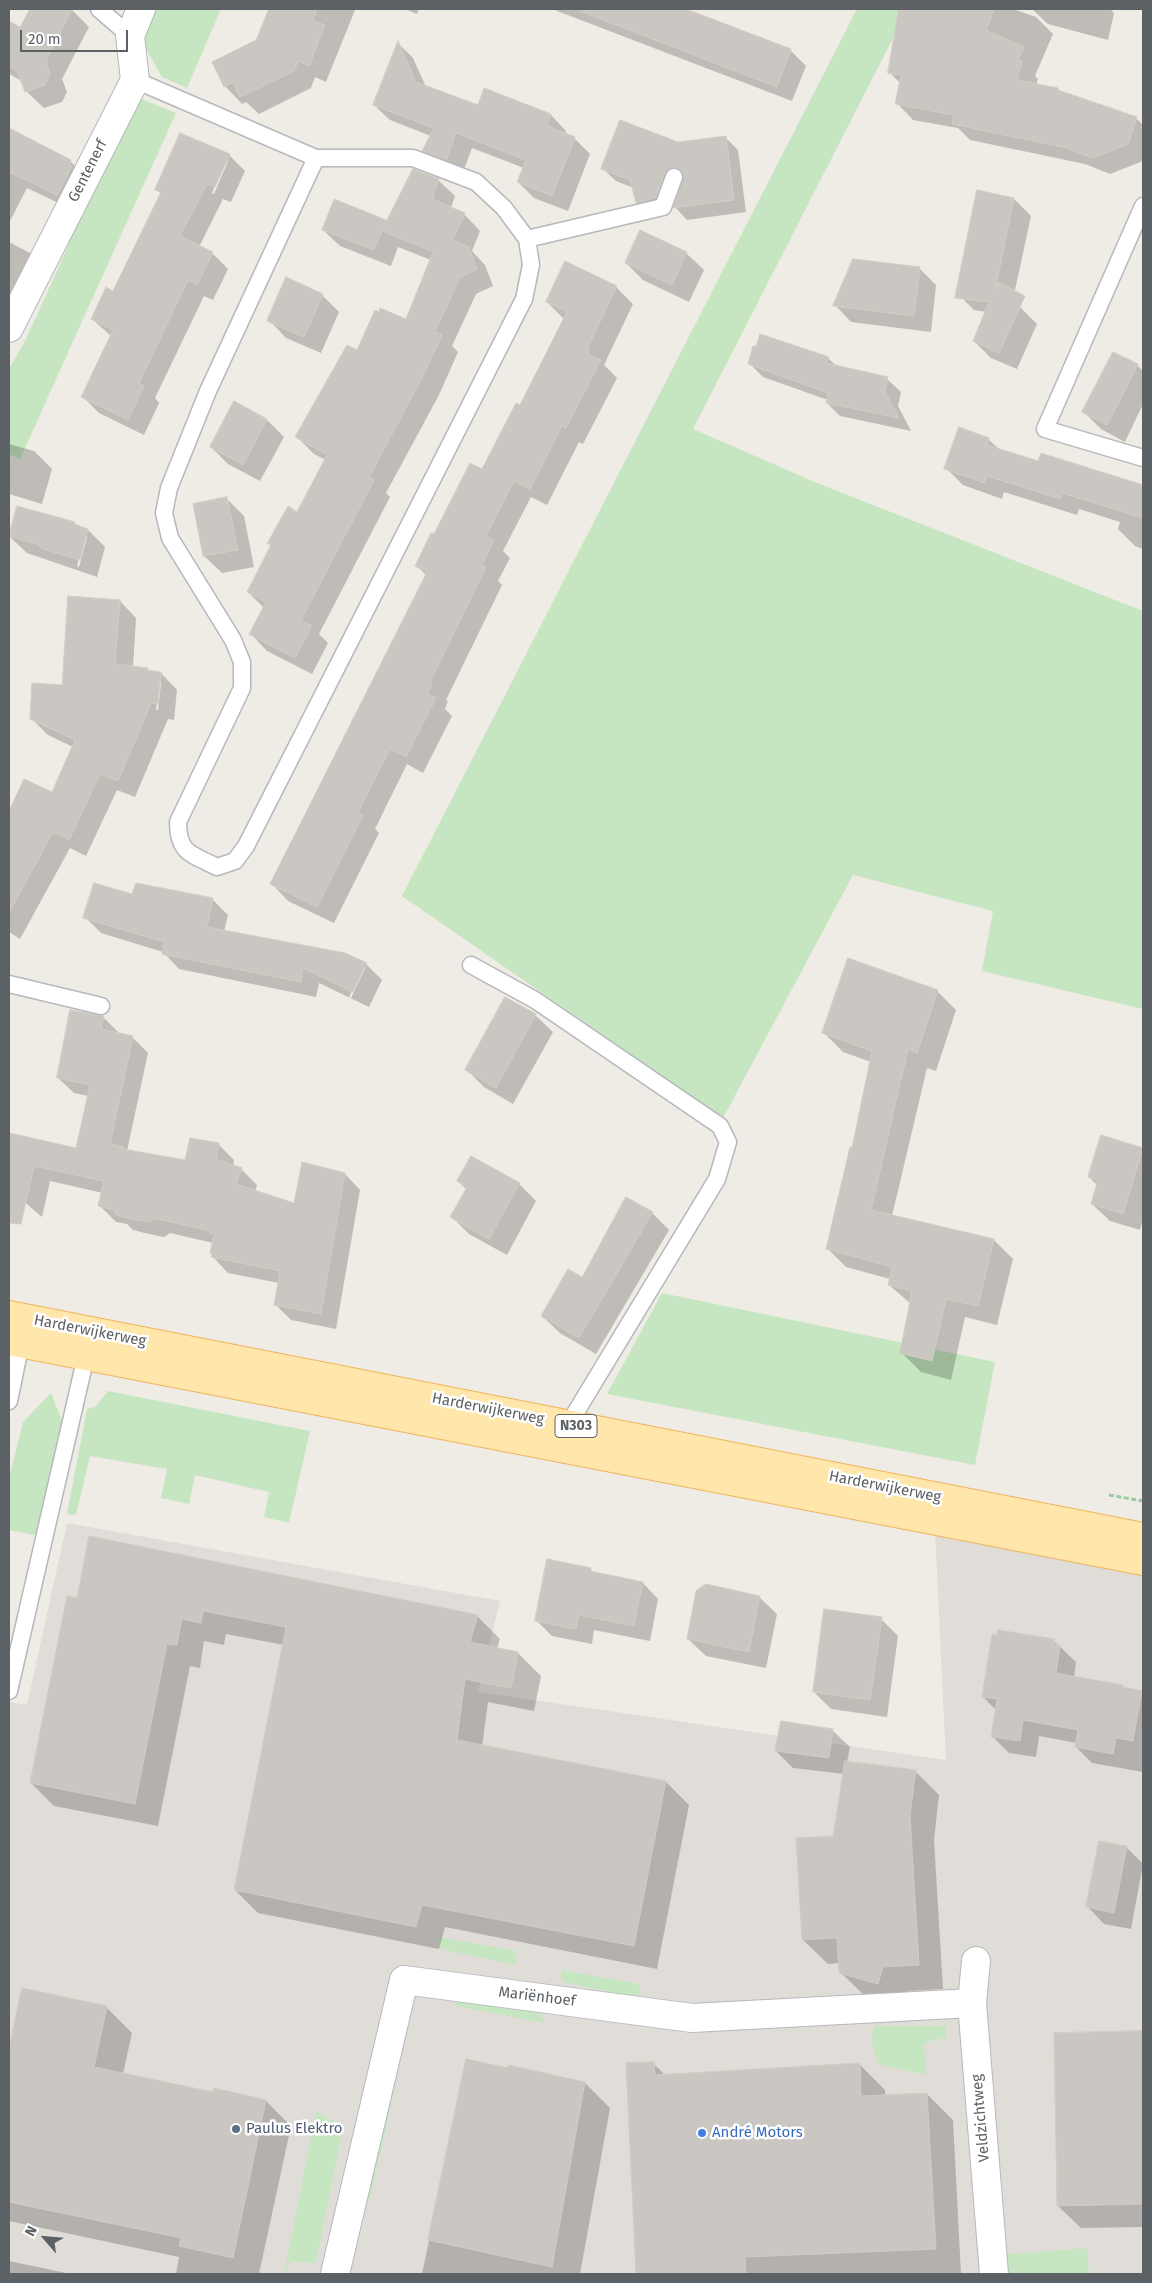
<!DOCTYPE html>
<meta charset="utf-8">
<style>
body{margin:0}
#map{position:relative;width:1152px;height:2283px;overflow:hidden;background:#efebe5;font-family:"Fira Sans",sans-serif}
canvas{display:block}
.frame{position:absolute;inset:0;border:10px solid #5c6165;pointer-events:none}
.north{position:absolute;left:20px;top:2213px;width:50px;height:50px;-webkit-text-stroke:4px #fff;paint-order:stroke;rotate:297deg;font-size:14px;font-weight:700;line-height:20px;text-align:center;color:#5c6165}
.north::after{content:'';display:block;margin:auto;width:18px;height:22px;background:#5c6165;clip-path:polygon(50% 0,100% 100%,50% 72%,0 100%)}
.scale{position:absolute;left:20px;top:30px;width:108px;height:22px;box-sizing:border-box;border:2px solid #5c6165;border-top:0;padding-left:6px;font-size:15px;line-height:18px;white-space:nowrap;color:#5c6165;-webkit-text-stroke:4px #fff;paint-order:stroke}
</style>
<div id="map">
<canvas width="1152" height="2283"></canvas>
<div class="frame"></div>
<div class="north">N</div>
<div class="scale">20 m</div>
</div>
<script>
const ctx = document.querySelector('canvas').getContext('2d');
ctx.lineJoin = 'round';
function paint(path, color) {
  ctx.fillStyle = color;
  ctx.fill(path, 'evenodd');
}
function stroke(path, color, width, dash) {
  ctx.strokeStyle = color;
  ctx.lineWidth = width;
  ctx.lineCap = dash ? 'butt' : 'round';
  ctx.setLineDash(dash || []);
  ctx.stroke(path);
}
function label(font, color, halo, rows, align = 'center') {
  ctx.font = font + ' "Fira Sans",sans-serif';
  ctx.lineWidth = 5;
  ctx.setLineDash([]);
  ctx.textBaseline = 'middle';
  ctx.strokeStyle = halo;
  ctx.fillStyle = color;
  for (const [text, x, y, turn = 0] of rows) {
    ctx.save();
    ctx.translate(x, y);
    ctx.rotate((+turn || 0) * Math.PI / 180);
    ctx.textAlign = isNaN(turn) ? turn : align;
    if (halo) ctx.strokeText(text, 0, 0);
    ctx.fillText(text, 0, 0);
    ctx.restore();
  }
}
const industrial = new Path2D(`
 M 67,1523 L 500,1601 L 478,1692 L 946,1760 L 935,1532 L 1143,1571 L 1143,2274 L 9,2274 L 9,1702 L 27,1705 Z`);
const green = new Path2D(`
 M 154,9 L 221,9 L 187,88 L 162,77 L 141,40 Z
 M 857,9 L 908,9 L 693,429 L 817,483 L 1143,611 L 1143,1009 L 982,971 L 993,911 L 853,875 L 723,1118 L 402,896 Z
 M 129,94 L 176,113 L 20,459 L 9,454 L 9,369 L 25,341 L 62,260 Z
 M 662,1293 L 995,1362 L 975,1465 L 607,1394 Z
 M 108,1391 L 310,1431 L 289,1523 L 264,1517 L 269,1492 L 195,1475 L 189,1504 L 161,1498 L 167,1469 L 90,1456 L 76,1515 L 67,1514 L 87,1409 L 95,1407 Z
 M 51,1393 L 62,1421 L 35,1535 L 9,1530 L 9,1478 L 23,1422 Z
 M 438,1937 L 517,1951 L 515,1965 L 441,1949 Z
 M 561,1970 L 640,1984 L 638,1998 L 563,1982 Z
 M 459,1996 L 539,2011 L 545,2023 L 456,2006 Z
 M 874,2026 L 945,2026 L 947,2037 L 924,2043 L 926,2075 L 878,2064 L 871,2040 Z
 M 397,2038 L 405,2039 L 370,2202 L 364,2194 Z
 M 316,2111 L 343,2127 L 316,2263 L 292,2261 L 284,2274 Z
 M 1087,2248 L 1089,2274 L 1008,2274 L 1007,2254 Z`);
const shadow = new Path2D(`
 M 31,9 L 71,9 L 89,27 L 62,79 L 67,92 L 62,102 L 44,108 L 26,91 L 22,81 L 9,74 L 9,22 L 21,29 Z
 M 270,9 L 355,10 L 326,82 L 315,77 L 311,88 L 259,114 L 246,102 L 242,104 L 225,86 L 214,62 L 257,41 Z
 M 404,9 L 419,9 L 417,14 Z
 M 552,9 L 683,9 L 790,50 L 806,66 L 792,101 Z
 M 900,9 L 1013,9 L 1036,17 L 1053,34 L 1035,76 L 1038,79 L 1036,85 L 1058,89 L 1061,92 L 1136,118 L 1143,125 L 1143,161 L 1110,174 L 1085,164 L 970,140 L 958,128 L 913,120 L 897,103 L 900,83 L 889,72 Z
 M 1032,9 L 1110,9 L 1114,13 L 1108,40 L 1048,24 Z
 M 398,43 L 413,58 L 426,87 L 478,107 L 485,90 L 551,115 L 566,131 L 565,135 L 574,138 L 590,154 L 568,211 L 534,198 L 518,182 L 524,168 L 472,148 L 462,175 L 439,166 L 424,150 L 431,136 L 390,120 L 374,105 Z
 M 9,130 L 70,161 L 86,177 L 73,210 L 27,188 L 9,223 Z
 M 725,137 L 738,150 L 746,212 L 687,220 L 675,207 L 684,181 L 650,215 L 637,202 L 634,188 L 616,181 L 603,169 L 677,143 Z
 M 229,155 L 245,171 L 231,202 L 223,199 L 199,247 L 212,253 L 228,269 L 213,300 L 204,296 L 155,398 L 159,403 L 144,435 L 99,413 L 83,397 L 111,336 L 92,319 L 114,292 L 161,194 L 157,190 ZM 225,161 L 228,161 L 214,194 L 212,193 Z
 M 438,180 L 455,196 L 451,208 L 464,214 L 480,231 L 472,251 L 485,265 L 493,286 L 476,294 L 452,346 L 458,352 L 439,395 L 386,493 L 390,497 L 319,634 L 328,643 L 312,674 L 267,651 L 251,634 L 264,608 L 248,592 L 271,546 L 269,544 L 298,514 L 326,460 L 314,454 L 297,437 L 358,352 L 407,321 L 431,260 L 398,247 L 391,266 L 340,246 L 323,230 L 385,221 L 387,222 Z
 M 1014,199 L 1031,216 L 1012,304 L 1020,307 L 1037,324 L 1017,369 L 991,358 L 974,341 L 987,312 L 974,310 L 957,293 Z
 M 9,242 L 30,253 L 45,268 L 9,329 Z
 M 686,253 L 704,270 L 689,302 L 643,280 L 626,263 Z
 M 919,268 L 936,285 L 931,332 L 851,322 L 835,305 Z
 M 616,287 L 633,304 L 604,365 L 617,378 L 583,444 L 579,442 L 547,505 L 531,497 L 503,551 L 510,558 L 498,581 L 502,585 L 446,700 L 448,701 L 445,709 L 452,716 L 423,773 L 407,764 L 375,829 L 379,833 L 334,923 L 288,901 L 272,884 L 426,575 L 417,566 L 434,536 L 483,470 L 521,406 L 564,319 L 547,302 Z
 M 322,295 L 339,312 L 321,353 L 286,338 L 269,320 Z
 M 828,358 L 836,366 L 887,379 L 901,392 L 898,406 L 911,431 L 840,416 L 827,403 L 828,400 L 763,377 L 749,363 Z
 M 1137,365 L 1143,371 L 1143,404 L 1125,442 L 1101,429 L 1084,412 Z
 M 267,420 L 284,437 L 260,481 L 228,464 L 211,447 Z
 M 988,439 L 1000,450 L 1039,462 L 1042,455 L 1143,486 L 1143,549 L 1135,546 L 1118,529 L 1120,522 L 1079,509 L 1077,515 L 1004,492 L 1002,499 L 963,485 L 946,468 Z
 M 9,444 L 34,451 L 52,469 L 42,504 L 9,494 Z
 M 227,499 L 244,516 L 254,567 L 222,573 L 204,556 L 195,505 Z
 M 74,523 L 78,527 L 88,530 L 105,547 L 97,577 L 27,553 L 9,536 ZM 85,537 L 87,537 L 79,567 L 77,566 Z
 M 120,601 L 136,618 L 133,667 L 161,673 L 177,690 L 174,720 L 168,719 L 135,797 L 117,790 L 86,856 L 70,848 L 20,939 L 9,932 L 9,813 L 25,781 L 52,794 L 73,747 L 48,735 L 31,718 L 63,687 ZM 159,683 L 161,683 L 158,710 L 156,710 Z
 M 133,896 L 212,899 L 228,915 L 224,932 L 366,964 L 382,980 L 369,1007 L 319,983 L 316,997 L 179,969 L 163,952 L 101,933 L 85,917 ZM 363,969 L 365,969 L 351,998 L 349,997 Z
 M 937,991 L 956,1010 L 936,1071 L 927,1068 L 892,1216 L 994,1240 L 1013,1259 L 997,1325 L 965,1317 L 951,1380 L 921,1372 L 902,1353 L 911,1304 L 889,1285 L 890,1279 L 846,1267 L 827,1248 L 853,1149 L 871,1062 L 843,1052 L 824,1033 Z
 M 535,1015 L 553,1032 L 513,1104 L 484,1087 L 467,1070 Z
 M 103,1017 L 119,1033 L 132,1037 L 148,1053 L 127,1151 L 186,1162 L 218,1144 L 234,1160 L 233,1166 L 241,1169 L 257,1185 L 255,1192 L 294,1204 L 345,1174 L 360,1190 L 336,1329 L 291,1320 L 275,1304 L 279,1283 L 228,1273 L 213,1257 L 213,1243 L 170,1233 L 164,1237 L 149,1234 L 133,1230 L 127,1224 L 116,1222 L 100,1206 L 103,1193 L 50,1181 L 42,1217 L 21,1199 L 9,1196 L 9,1134 L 77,1149 L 88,1096 L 74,1093 L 58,1078 Z
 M 1142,1149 L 1143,1219 L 1140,1230 L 1110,1221 L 1092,1204 L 1097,1185 L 1089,1177 Z
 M 458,1181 L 519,1184 L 536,1201 L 507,1255 L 469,1234 L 452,1217 L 467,1190 Z
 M 652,1213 L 669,1230 L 596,1354 L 560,1333 L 542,1316 Z
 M 590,1569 L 594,1573 L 643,1583 L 658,1599 L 650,1641 L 594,1630 L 592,1644 L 552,1636 L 537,1621 Z
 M 759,1597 L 777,1614 L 766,1668 L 706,1656 L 688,1639 Z
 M 78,1599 L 477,1616 L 500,1639 L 497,1649 L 518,1653 L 541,1676 L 534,1711 L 488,1702 L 482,1746 L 666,1782 L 689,1805 L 657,1969 L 445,1927 L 439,1949 L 258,1913 L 235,1890 L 284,1645 L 226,1634 L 224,1645 L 204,1641 L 200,1668 L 190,1666 L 158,1826 L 54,1806 L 31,1783 Z
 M 881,1619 L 898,1636 L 887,1717 L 831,1709 L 814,1692 Z
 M 1054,1641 L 1076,1662 L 1074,1678 L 1143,1691 L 1143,1772 L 1092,1763 L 1076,1747 L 1077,1743 L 1039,1736 L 1036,1757 L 1009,1753 L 992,1736 L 996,1710 L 983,1697 Z
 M 832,1730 L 850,1747 L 847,1762 L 915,1771 L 939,1795 L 934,1840 L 943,1989 L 907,1991 L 902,2007 L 865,1996 L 840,1972 L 840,1963 L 828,1964 L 803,1940 L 834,1837 L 844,1774 L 793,1768 L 776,1751 Z
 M 1127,1848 L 1143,1864 L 1131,1929 L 1104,1924 L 1087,1906 Z
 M 23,1989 L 106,2007 L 132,2033 L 123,2074 L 213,2093 L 266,2101 L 291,2126 L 259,2274 L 176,2274 L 179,2257 L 9,2221 L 9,2054 Z
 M 1143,2032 L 1143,2227 L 1081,2228 L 1058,2206 L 1055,2034 Z
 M 467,2061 L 585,2083 L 610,2108 L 580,2274 L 422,2274 Z
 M 653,2063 L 666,2076 L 859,2064 L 885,2090 L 885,2096 L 927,2094 L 953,2120 L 961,2274 L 638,2274 L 627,2064 Z
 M 9,2261 L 71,2274 L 9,2274 Z`);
const building = new Path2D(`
 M 30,9 L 72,9 L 46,61 L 50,74 L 45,85 L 25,92 L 17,71 L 9,67 L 9,21 L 20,27 Z
 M 269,9 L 317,9 L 313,21 L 325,25 L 309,66 L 298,61 L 294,71 L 240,97 L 233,82 L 224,87 L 212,62 L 256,40 Z
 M 580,9 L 686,9 L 791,49 L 777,87 L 580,11 Z
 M 899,9 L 994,9 L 986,30 L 1024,47 L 1018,60 L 1022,61 L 1017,80 L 1058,88 L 1058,90 L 1137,117 L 1128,144 L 1093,158 L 1067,148 L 952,124 L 954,115 L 895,104 L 901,75 L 888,73 Z
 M 398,41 L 416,82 L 478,105 L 484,88 L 551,114 L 547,126 L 575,137 L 552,196 L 517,182 L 526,160 L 456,133 L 446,160 L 422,151 L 434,128 L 373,105 Z
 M 620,120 L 678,142 L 726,136 L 734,200 L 673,208 L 684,176 L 681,170 L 673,167 L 665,173 L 655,198 L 636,203 L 630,180 L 601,169 Z
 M 9,128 L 71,160 L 69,165 L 72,166 L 57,195 L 9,172 Z
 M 180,133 L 230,154 L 215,187 L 207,184 L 180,236 L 213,252 L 197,285 L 188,280 L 139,383 L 144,386 L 128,420 L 81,397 L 113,330 L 91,319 L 106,287 L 113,291 L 161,192 L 155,190 Z
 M 413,169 L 439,179 L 432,199 L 465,213 L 453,240 L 469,247 L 477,269 L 460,277 L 435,332 L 442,335 L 422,378 L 369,477 L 374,480 L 301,620 L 312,626 L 295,658 L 249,634 L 266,602 L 247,592 L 272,543 L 267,544 L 288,506 L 297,512 L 327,455 L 295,437 L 347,345 L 357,350 L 375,310 L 379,312 L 380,308 L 406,319 L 433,252 L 382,231 L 374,250 L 322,230 L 334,199 L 386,220 L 383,228 Z
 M 977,190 L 1014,198 L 995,290 L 998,282 L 1025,296 L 999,353 L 973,341 L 989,302 L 955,298 Z
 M 640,230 L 687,252 L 672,285 L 625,263 Z
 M 853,259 L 920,267 L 914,316 L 833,306 Z
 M 565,261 L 617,286 L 587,349 L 590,350 L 588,354 L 601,360 L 566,428 L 562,426 L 530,489 L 514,481 L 486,536 L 494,540 L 482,565 L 486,567 L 430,682 L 432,684 L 427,694 L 436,698 L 406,757 L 390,749 L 358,812 L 363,815 L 317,907 L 270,884 L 427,572 L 415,566 L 431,533 L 434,534 L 470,463 L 482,469 L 516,403 L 520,405 L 567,312 L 546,302 Z
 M 286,277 L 323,294 L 304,337 L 267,321 Z
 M 760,334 L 829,357 L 826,363 L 888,377 L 885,392 L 899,418 L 826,403 L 828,393 L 748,364 L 753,346 L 756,346 Z
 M 1113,352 L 1138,364 L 1107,425 L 1082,412 Z
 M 234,401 L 267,419 L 243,465 L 210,447 Z
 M 959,427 L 989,438 L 987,445 L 1038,461 L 1041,453 L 1143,485 L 1143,518 L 1062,493 L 1060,499 L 987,476 L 985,483 L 944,469 Z
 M 227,497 L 238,550 L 203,556 L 193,504 Z
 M 17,506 L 75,522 L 74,524 L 88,529 L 80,560 L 40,548 L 40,545 L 9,536 Z
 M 68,596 L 120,600 L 115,664 L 148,668 L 147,670 L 161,672 L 158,704 L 151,703 L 118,781 L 100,774 L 69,840 L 53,832 L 9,913 L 9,811 L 24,779 L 52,792 L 75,740 L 30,719 L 32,683 L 62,685 Z
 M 94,883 L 132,894 L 136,883 L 213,898 L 207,927 L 345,953 L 367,963 L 353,992 L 303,968 L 301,982 L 162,954 L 164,942 L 83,918 Z
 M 848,958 L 938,990 L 917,1053 L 908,1049 L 871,1210 L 994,1239 L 978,1306 L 946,1299 L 932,1361 L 900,1353 L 912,1291 L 888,1285 L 892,1267 L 826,1249 L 850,1147 L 852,1148 L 872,1051 L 822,1033 Z
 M 505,997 L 536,1014 L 496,1088 L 465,1070 Z
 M 70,1010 L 104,1016 L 101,1029 L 133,1036 L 110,1144 L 123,1147 L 123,1149 L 185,1160 L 190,1138 L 219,1143 L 216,1159 L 242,1168 L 236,1184 L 294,1203 L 302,1162 L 345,1173 L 321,1314 L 274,1305 L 280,1271 L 211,1257 L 212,1254 L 210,1253 L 214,1234 L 210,1233 L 210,1231 L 154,1218 L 148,1222 L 132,1219 L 116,1215 L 114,1210 L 98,1206 L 104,1181 L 34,1166 L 21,1224 L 9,1223 L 9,1133 L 76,1148 L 90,1085 L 57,1078 Z
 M 1101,1135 L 1143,1148 L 1123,1214 L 1091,1204 L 1098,1180 L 1088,1177 Z
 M 471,1156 L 520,1183 L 489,1239 L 450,1217 L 467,1187 L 457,1181 Z
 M 626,1197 L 653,1212 L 579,1338 L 541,1316 L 568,1269 L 582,1277 Z
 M 89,1536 L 478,1615 L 470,1642 L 518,1652 L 511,1688 L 465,1679 L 457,1740 L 666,1781 L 634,1946 L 422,1905 L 416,1927 L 234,1890 L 286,1627 L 203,1611 L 201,1623 L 182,1619 L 177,1645 L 167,1644 L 135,1804 L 30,1783 L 67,1596 L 77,1598 Z
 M 547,1559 L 591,1568 L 590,1571 L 643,1582 L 634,1626 L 579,1615 L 576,1629 L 535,1621 Z
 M 706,1584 L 760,1596 L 749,1652 L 687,1639 L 696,1591 Z
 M 824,1609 L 882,1617 L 870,1700 L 813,1692 Z
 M 998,1630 L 1055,1639 L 1054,1644 L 1060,1645 L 1056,1673 L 1123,1685 L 1123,1687 L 1142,1691 L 1133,1741 L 1116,1738 L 1113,1754 L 1075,1747 L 1078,1730 L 1023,1720 L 1020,1741 L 991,1737 L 997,1699 L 982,1697 L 992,1634 L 997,1635 Z
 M 781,1721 L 833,1729 L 829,1758 L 775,1751 Z
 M 845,1761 L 916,1770 L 910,1815 L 919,1965 L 883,1967 L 878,1984 L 839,1973 L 837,1938 L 802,1940 L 796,1838 L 833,1836 Z
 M 1099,1841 L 1127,1846 L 1114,1913 L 1086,1907 Z
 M 22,1988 L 107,2006 L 94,2067 L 213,2092 L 214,2088 L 266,2100 L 233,2258 L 179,2246 L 181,2238 L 9,2202 L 9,2049 Z
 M 1143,2031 L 1143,2204 L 1057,2206 L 1054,2033 Z
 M 466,2059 L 508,2068 L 508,2065 L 585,2082 L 552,2267 L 428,2240 Z
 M 654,2062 L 655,2075 L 860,2063 L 861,2096 L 927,2093 L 936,2249 L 745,2257 L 746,2274 L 636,2274 L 626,2063 Z`);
const path = new Path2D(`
 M 1109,1495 L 1143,1501`);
const service = new Path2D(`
 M 99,9 L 130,36
 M 135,80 L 316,158 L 413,158 L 476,182 L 504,208 L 527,239 L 531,265 L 524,299 L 246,846 L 235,861 L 217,867 C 192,854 178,854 178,822 L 242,688 L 242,662 L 233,640 L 170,538 L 164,513 L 169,488 L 208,391 L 316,158
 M 1143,206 L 1045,429 L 1143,458
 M 527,239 L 663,207 L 674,177
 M 471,965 L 535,1000 L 720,1126 L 728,1142 L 717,1179 L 568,1425
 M 9,984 L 101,1006
 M 9,1401 L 21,1343
 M 9,1691 L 86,1356`);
const minor = new Path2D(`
 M 9,328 L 135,80 L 130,36 L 141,9
 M 976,1961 L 972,2003 L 994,2274
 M 335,2274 L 404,1980 L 692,2018 L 972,2003`);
const primary = new Path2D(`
 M 9,1315 L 1143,1537
 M 9,1341 L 1143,1561`);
const markers = [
 [236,2129,5,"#5c6f8a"],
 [702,2133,5,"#3f7fe0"]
];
const shields = [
 [576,1426,42]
];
const shieldNames = [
 ["N303",576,1426]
];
const streetNames = [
 ["Gentenerf",88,171,-63],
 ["Harderwijkerweg",90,1331,11],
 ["Harderwijkerweg",488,1409,11],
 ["Harderwijkerweg",885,1487,11],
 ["Mariënhoef",537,1997,7],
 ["Veldzichtweg",981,2118,-95]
];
const serviceNames = [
 ["Paulus Elektro",246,2129]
];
const shopNames = [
 ["André Motors",712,2133]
];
paint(industrial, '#e0ddd9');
paint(green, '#c6e6c1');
paint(shadow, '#0003');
paint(building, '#cac6c1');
stroke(building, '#d4ccc3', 1);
stroke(service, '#b5b8bc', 19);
stroke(minor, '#b5b8bc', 30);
stroke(primary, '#f1b45c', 30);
stroke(path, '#9bcaa3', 3, [5, 2.5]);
stroke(service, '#fff', 16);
stroke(minor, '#fff', 28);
stroke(primary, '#ffe6aa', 28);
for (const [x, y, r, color] of markers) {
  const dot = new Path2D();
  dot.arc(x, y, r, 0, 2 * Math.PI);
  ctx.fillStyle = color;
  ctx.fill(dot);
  stroke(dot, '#fff', 2);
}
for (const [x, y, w] of shields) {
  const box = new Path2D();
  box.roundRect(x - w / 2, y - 11.5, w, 23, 4);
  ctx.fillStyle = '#fff';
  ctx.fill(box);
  stroke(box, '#5c6165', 1);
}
label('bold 14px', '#5c6165', null, shieldNames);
label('15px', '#5c6165', '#fff', streetNames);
label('15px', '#4e5e75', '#fff', serviceNames, 'left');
label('15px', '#366cbe', '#fff', shopNames, 'left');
</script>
